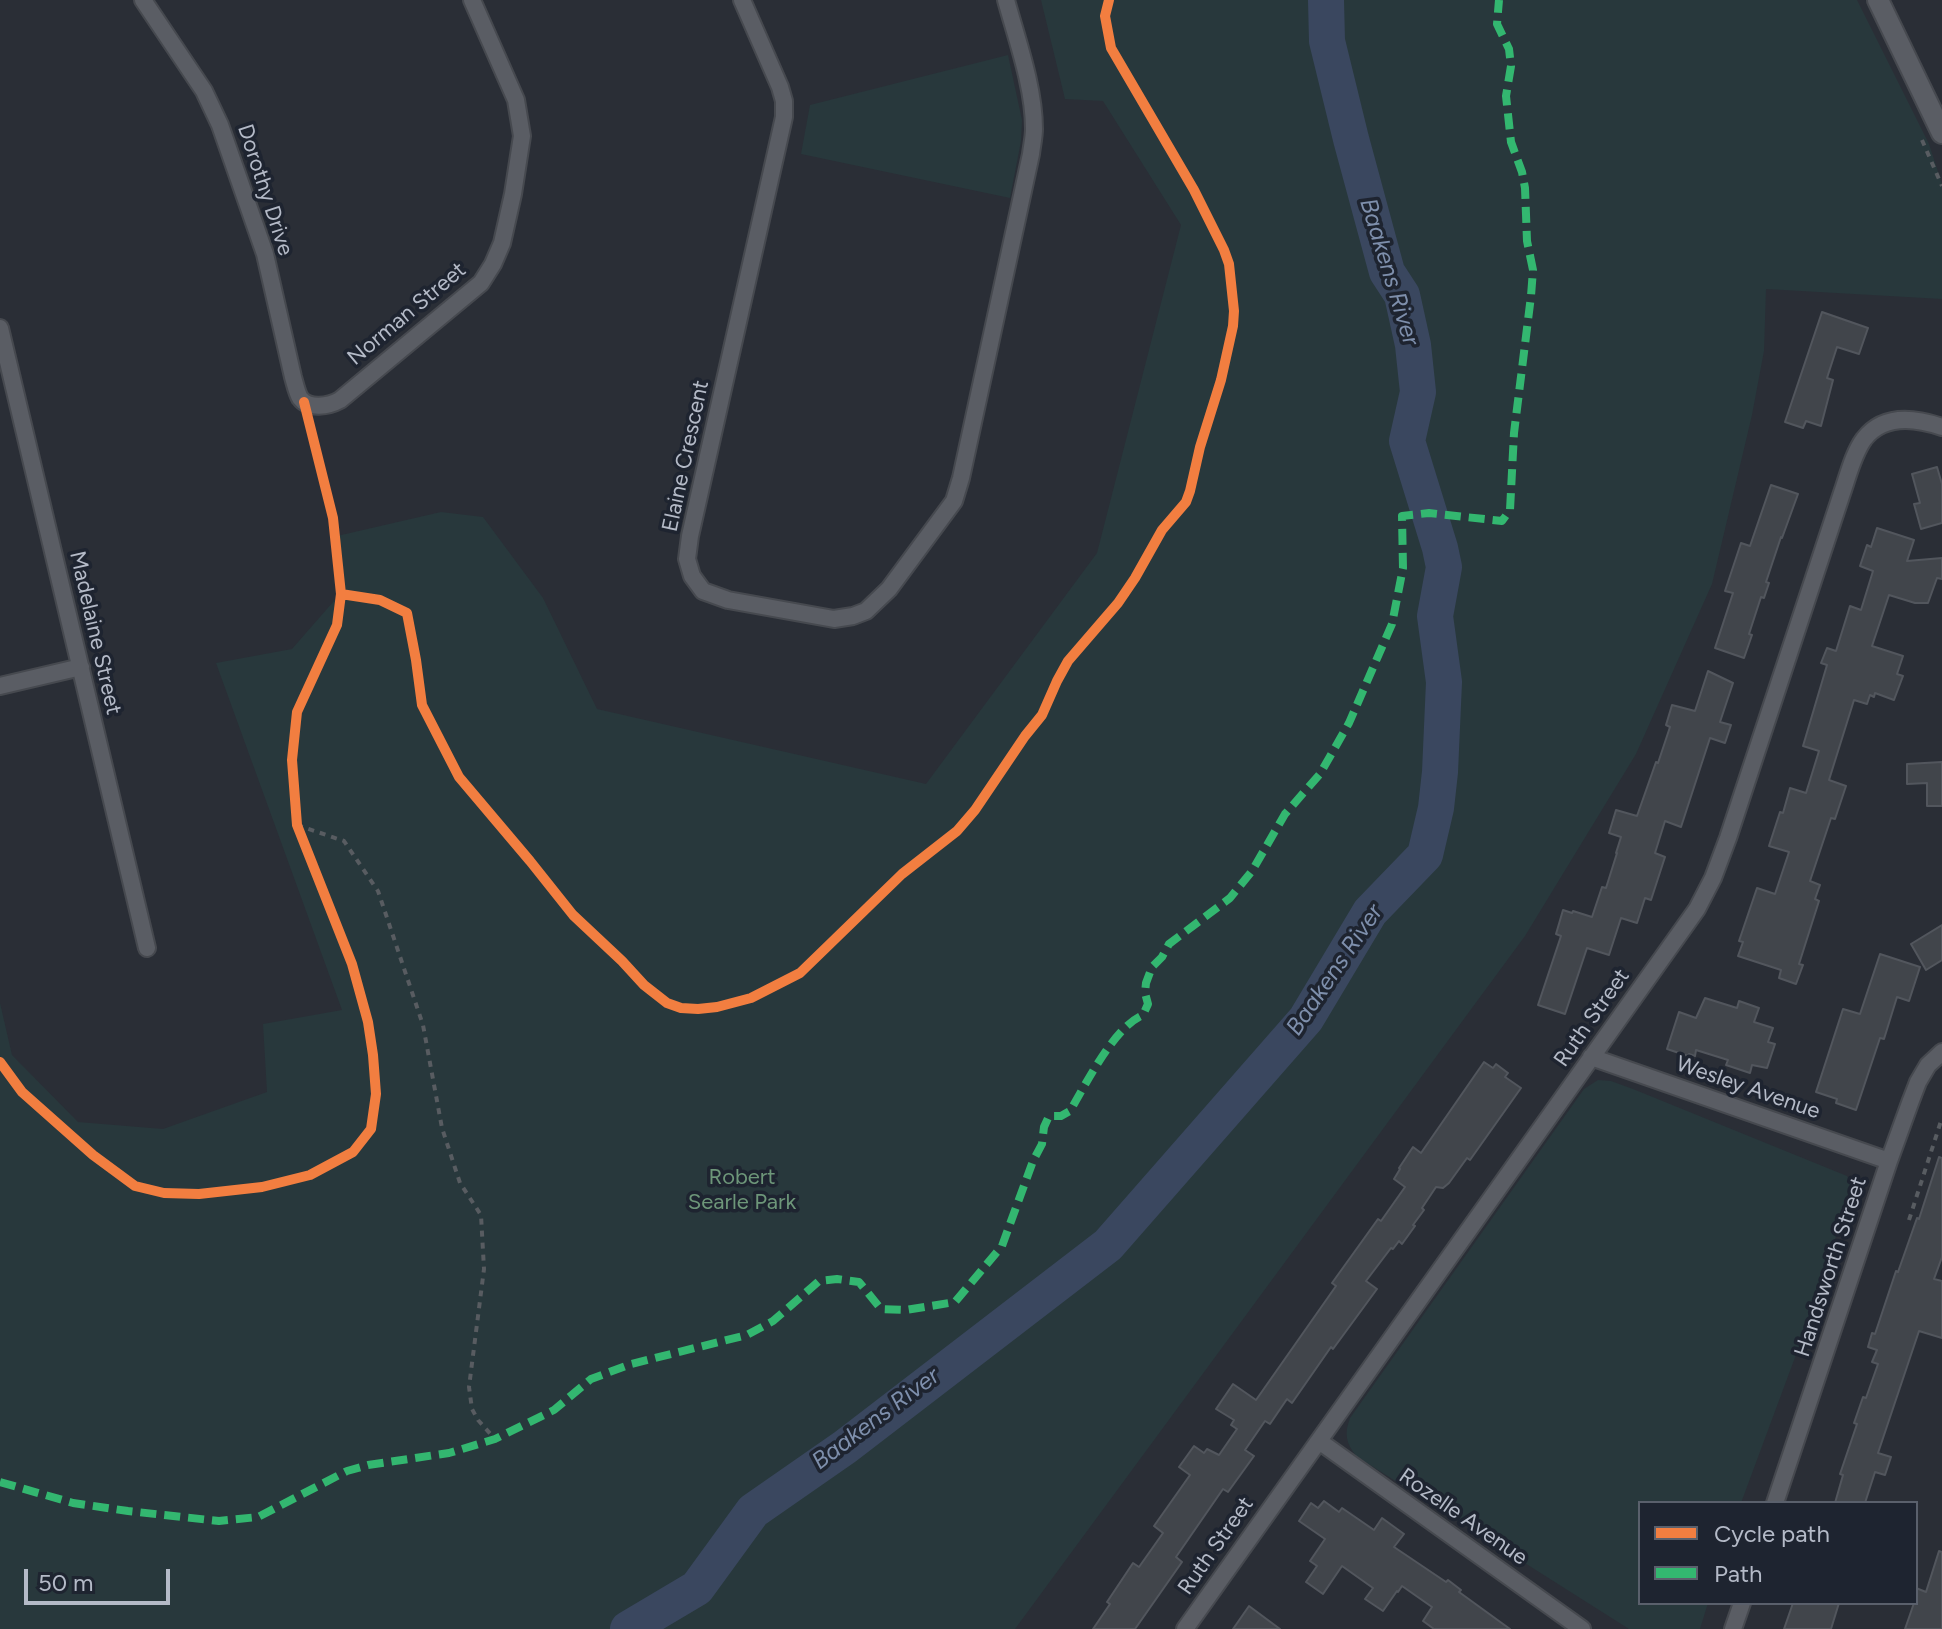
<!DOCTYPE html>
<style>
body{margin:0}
#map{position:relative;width:1942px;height:1629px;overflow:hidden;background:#2a2e36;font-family:Figtree,sans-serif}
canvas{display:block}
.legend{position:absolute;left:1638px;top:1501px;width:280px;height:104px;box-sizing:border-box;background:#1e2430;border:2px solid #5a606c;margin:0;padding:10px 14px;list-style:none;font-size:24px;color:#b4bac7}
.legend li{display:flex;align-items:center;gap:16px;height:40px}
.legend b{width:40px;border:2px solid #5a606c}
.scale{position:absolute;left:24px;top:1569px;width:146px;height:36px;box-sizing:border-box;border:4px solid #b4bac7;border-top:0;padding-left:10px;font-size:24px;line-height:28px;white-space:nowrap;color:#b4bac7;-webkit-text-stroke:6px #1e2430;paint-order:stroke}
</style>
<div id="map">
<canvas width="1942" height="1629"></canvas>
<ul class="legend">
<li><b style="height:10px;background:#f27e40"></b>Cycle path</li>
<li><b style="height:10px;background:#33b770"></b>Path</li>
</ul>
<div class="scale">50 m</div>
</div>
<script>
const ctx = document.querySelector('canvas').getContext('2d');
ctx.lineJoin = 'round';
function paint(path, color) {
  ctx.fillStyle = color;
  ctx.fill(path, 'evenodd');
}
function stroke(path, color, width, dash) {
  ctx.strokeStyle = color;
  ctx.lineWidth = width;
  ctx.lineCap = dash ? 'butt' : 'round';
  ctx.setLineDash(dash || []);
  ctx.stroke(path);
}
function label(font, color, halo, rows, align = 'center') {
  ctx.font = font + ' Figtree,sans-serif';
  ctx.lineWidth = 7;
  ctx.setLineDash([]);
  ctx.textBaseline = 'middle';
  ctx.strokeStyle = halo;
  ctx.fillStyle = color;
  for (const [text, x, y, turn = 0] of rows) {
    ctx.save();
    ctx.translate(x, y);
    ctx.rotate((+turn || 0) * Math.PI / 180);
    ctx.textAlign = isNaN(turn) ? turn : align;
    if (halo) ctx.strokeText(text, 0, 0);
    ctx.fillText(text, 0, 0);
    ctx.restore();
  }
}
const green = new Path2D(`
 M 1041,0 L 1857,0 L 1929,144 L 1942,184 L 1942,299 L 1766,289 L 1764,351 L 1752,415 L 1712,584 L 1636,754 L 1525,936 L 1015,1629 L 0,1629 L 0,1003 L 12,1055 L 78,1122 L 163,1129 L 267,1092 L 263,1024 L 342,1010 L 216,663 L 292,649 L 340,594 L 337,536 L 441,512 L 483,517 L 543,598 L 597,709 L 926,784 L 1097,553 L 1181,225 L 1103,101 L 1065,99 Z
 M 1008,55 L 1022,120 L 1021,141 L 1010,198 L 801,154 L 810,105 Z
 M 1598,1080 L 1611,1081 L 1633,1089 L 1847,1176 L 1853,1186 L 1797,1352 L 1741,1503 L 1640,1503 L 1640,1603 L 1708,1603 L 1700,1629 L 1629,1629 L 1356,1456 C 1346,1443 1344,1434 1350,1418 L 1584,1089 Z`);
const river = new Path2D(`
 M 628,1629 L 697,1588 L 753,1511 L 845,1447 L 1108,1245 L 1306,1019 L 1370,912 L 1425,855 L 1436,808 L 1440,772 L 1444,682 L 1435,616 L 1444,567 L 1440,548 L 1407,441 L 1418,392 L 1413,345 L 1402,295 L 1387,272 L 1351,139 L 1327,41 L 1326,0`);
const building = new Path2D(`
 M 1822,312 L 1868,328 L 1859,354 L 1837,347 L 1827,378 L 1833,380 L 1821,426 L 1806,421 L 1803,428 L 1785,422 Z
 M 1937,467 L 1942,484 L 1942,523 L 1921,529 L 1914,504 L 1920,503 L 1912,474 Z
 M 1771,485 L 1798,494 L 1782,538 L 1781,537 L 1766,582 L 1769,583 L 1764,598 L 1761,597 L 1749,634 L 1752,635 L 1744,658 L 1715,648 L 1733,593 L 1725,591 L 1741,543 L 1750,546 Z
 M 1877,528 L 1914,540 L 1907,561 L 1942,558 L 1942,579 L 1937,578 L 1928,603 L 1915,603 L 1889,595 L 1872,646 L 1903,656 L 1897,674 L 1903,676 L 1894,700 L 1875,693 L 1874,697 L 1870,695 L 1867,704 L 1854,700 L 1829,780 L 1846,786 L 1835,819 L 1831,818 L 1810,881 L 1820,885 L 1815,899 L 1819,901 L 1799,964 L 1803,965 L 1796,984 L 1779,978 L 1781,970 L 1738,956 L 1743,942 L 1739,941 L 1757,888 L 1775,894 L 1789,852 L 1769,846 L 1780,812 L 1783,813 L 1790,788 L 1806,793 L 1819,751 L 1803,746 L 1827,665 L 1821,663 L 1827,648 L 1836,651 L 1850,606 L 1861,610 L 1873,571 L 1860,566 L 1867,545 L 1871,547 Z
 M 1708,671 L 1733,683 L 1720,722 L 1731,725 L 1725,743 L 1710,738 L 1681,827 L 1665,821 L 1655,853 L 1665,857 L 1651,900 L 1645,898 L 1637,923 L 1621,918 L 1609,955 L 1587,948 L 1565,1014 L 1538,1005 L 1561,936 L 1556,934 L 1563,910 L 1572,913 L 1573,911 L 1592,917 L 1602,887 L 1606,888 L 1617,853 L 1616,853 L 1621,837 L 1609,833 L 1616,810 L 1637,816 L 1656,762 L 1658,763 L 1670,727 L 1666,725 L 1672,705 L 1695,711 Z
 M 1942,762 L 1942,806 L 1927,806 L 1927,783 L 1907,784 L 1907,764 Z
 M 1942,925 L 1942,960 L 1926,970 L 1911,944 Z
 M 1880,954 L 1920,967 L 1909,1001 L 1897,997 L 1884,1039 L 1880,1038 L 1856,1110 L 1836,1103 L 1837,1099 L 1816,1092 L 1843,1009 L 1860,1014 Z
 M 1705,998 L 1737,1008 L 1739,1001 L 1759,1008 L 1754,1022 L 1773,1028 L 1768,1042 L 1775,1044 L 1767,1068 L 1752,1065 L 1750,1073 L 1726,1065 L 1728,1060 L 1696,1050 L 1695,1056 L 1689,1054 L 1688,1056 L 1667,1049 L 1679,1012 L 1696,1018 Z
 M 1484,1062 L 1493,1068 L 1496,1064 L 1508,1073 L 1505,1077 L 1521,1088 L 1470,1160 L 1467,1158 L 1449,1183 L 1443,1188 L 1436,1187 L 1422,1208 L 1424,1210 L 1413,1225 L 1415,1226 L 1402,1244 L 1399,1241 L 1393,1249 L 1391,1248 L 1366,1281 L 1377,1289 L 1333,1349 L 1331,1347 L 1292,1403 L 1287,1399 L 1270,1424 L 1265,1421 L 1245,1450 L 1254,1456 L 1228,1492 L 1223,1489 L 1176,1557 L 1182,1562 L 1135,1629 L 1093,1629 L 1110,1604 L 1107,1602 L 1133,1563 L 1139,1567 L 1163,1533 L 1154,1526 L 1190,1475 L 1179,1467 L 1194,1446 L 1204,1453 L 1207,1449 L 1219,1455 L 1237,1429 L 1231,1425 L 1234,1420 L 1216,1409 L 1233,1384 L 1256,1400 L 1336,1286 L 1332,1283 L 1378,1219 L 1381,1221 L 1405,1187 L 1394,1179 L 1400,1169 L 1399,1168 L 1413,1147 L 1421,1153 Z
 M 1939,1157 L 1942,1158 L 1942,1257 L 1934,1279 L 1942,1281 L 1942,1338 L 1919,1331 L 1878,1453 L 1891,1457 L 1885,1475 L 1875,1472 L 1865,1503 L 1835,1503 L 1843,1475 L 1840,1474 L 1857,1424 L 1854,1423 L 1863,1397 L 1866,1398 L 1878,1364 L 1872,1362 L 1877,1350 L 1868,1347 L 1872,1333 L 1875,1334 L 1896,1271 L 1898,1272 L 1917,1218 L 1919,1219 Z
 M 1324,1501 L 1339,1512 L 1342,1508 L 1374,1530 L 1382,1518 L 1404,1534 L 1394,1547 L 1446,1582 L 1448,1580 L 1461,1590 L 1459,1592 L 1510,1629 L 1434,1629 L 1423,1621 L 1432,1607 L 1402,1586 L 1398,1592 L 1397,1591 L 1383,1611 L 1365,1599 L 1373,1588 L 1342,1566 L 1323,1594 L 1306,1582 L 1317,1566 L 1310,1561 L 1325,1539 L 1299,1521 L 1311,1503 L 1318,1508 Z
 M 1939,1551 L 1942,1552 L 1942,1629 L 1905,1629 L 1914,1603 L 1916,1603 L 1916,1588 L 1926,1592 Z
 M 1793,1603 L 1839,1603 L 1831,1629 L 1784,1629 Z
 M 1249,1606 L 1280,1629 L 1233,1629 Z`);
const path = new Path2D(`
 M 1922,140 L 1942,186
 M 297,825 L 344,841 L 378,891 L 423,1025 L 442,1128 L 460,1183 L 481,1215 L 484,1269 L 469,1387 L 472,1409 L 478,1420 L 495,1439
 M 1909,1220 L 1942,1118`);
const minor = new Path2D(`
 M 143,0 L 204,91 L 220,125 L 265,254 L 293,377 C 295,384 297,393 300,398 C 309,410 329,406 340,400 L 481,283 L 493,264 L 502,243 L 513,194 L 522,136 L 516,100 L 472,0
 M 742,0 L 780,87 L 784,101 L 784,117 L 690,536 L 687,559 L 692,576 L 703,591 L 728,600 L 834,619 L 853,616 L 866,611 L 889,589 L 954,501 L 961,478 L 1031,154 C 1032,145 1034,137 1034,129 C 1034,87 1017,40 1006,0
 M 0,328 L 147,948
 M 0,686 L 81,667
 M 1591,1057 L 1889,1161
 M 1319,1441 L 1582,1629
 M 1775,1503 L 1889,1161 L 1910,1103 L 1918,1082 L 1928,1065 L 1942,1052
 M 1185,1629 L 1697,909 L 1713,878 L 1728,838 L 1842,493 C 1848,476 1853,454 1864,439 C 1884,413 1916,418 1942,427
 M 1733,1629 L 1742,1603`);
const tertiary = new Path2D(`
 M 1878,0 L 1942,133`);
const quiet = new Path2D(`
 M 0,1482 L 73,1503 L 128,1511 L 219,1521 L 258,1517 L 347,1471 L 368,1465 L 449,1453 L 495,1439 L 554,1410 L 591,1379 L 631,1364 L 747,1335 L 773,1321 L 819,1281 L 837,1279 L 859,1282 L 881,1309 L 906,1310 L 955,1302 L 1002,1246 L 1033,1161 L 1042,1144 L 1044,1127 L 1049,1116 L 1061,1116 L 1070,1111 C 1086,1084 1114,1027 1143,1015 L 1148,1004 L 1145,993 L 1146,983 L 1152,967 L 1162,957 L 1169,944 L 1230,898 L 1252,871 L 1285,814 L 1320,774 L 1349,723 L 1392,624 L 1403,568 L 1402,516 L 1429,513 L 1502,521 L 1510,510 L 1514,433 L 1531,296 L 1533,270 L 1527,241 L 1525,188 L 1522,172 L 1511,142 L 1506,96 L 1511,66 L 1509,49 L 1497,24 L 1499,0`);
const cycleway = new Path2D(`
 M 341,594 L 380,600 L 407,613 L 416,660 L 422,705 L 459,777 L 530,861 L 573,915 L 622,961 L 644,985 L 667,1003 L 681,1008 L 698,1009 L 717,1007 L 751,998 L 800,973 L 902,874 L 957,831 L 975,810 L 1025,736 L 1042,715 L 1057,681 L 1068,661 L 1118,603 L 1135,578 L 1162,530 L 1186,502 L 1190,491 L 1200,447 L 1221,380 L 1233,326 L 1234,311 L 1229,264 L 1224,250 L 1194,190 L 1111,48 L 1105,16 L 1109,0
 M 0,1062 L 22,1092 L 93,1155 L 135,1186 L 164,1193 L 199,1194 L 262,1187 L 310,1175 L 353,1152 L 371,1129 L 376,1094 L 373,1055 L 368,1022 L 352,964 L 297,825 L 292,760 L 297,712 L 337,625 L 341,594 L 333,518 L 304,402`);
const streetNames = [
 ["Dorothy Drive",265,190,72],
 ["Norman Street",407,314,-40],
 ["Elaine Crescent",686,456,-78],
 ["Madelaine Street",95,633,77],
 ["Ruth Street",1592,1018,-55],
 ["Wesley Avenue",1748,1088,19],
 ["Handsworth Street",1831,1267,-72],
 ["Rozelle Avenue",1463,1517,35],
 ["Ruth Street",1216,1546,-55]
];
const parkNames = [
 ["Robert",742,1178],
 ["Searle Park",742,1203]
];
const waterNames = [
 ["Baakens River",1389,272,73],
 ["Baakens River",1335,970,-56],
 ["Baakens River",876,1419,-37]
];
paint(green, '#28383c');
stroke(river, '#3a475f', 36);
paint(building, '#41454b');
stroke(building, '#52565d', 2);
stroke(minor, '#46494f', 20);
stroke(tertiary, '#46494f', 24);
stroke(path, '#585c61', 4, [6, 6]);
stroke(minor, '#5a5d64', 16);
stroke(tertiary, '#5a5d64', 20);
stroke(quiet, '#33b770', 8, [16, 8]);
stroke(cycleway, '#f27e40', 10);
label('22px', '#b4bac7', '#1e2430', streetNames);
label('22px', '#6d9679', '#1e2430', parkNames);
label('italic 24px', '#7e8fac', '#1e2430', waterNames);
</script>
